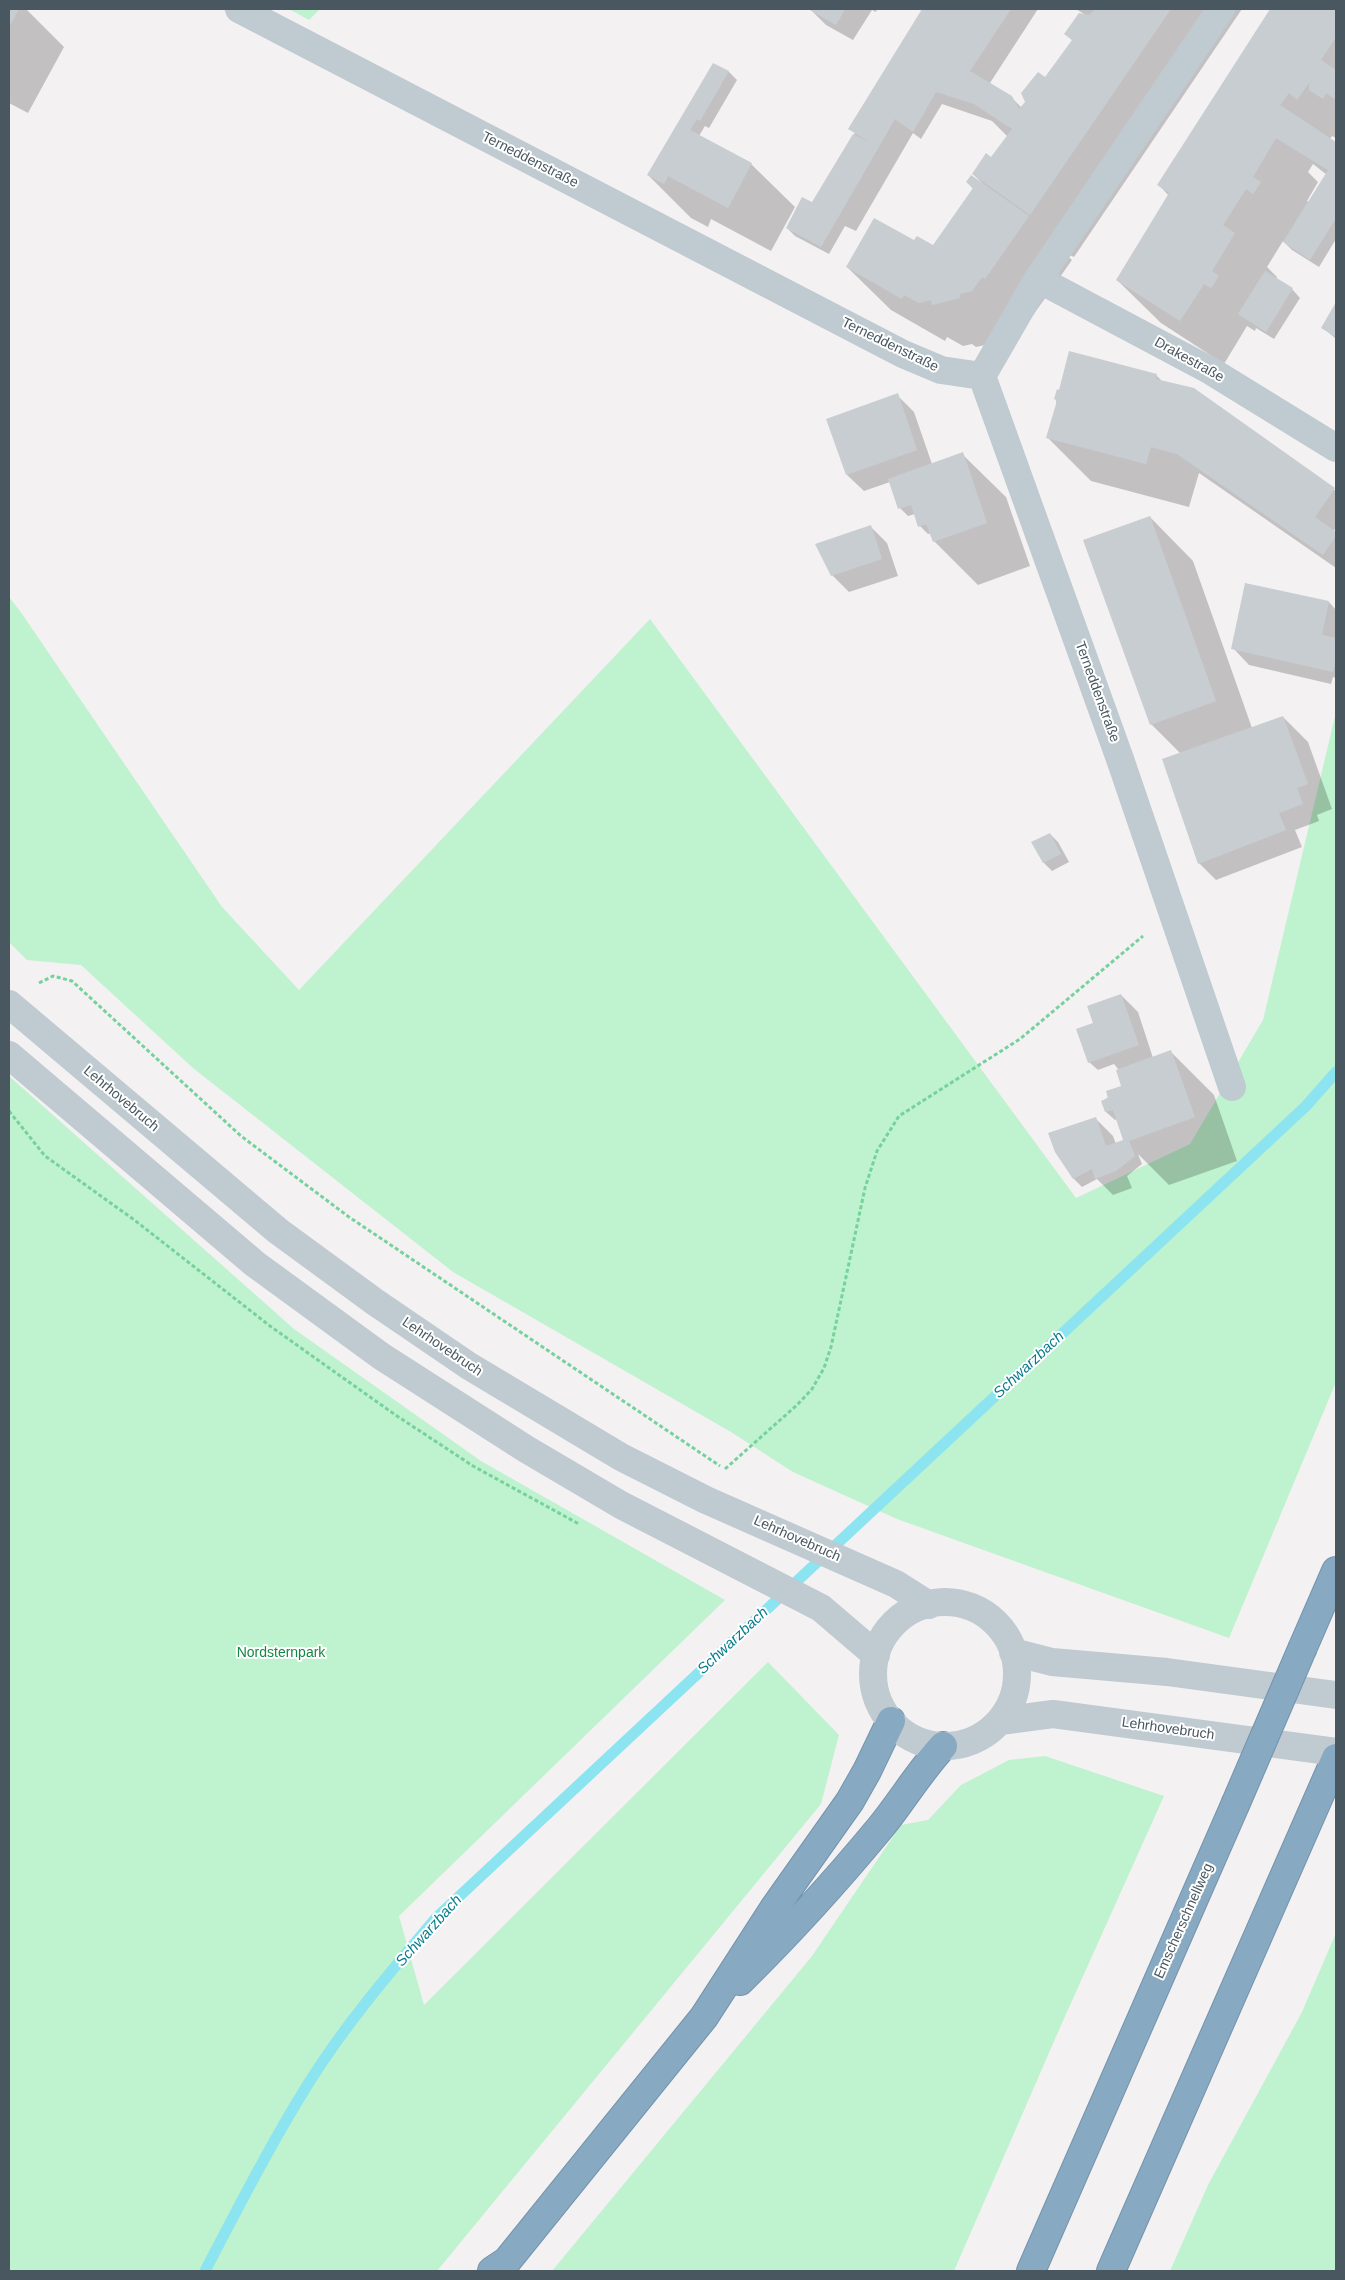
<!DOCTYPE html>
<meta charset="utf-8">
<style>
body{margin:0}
#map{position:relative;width:1345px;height:2280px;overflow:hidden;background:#f4f1f2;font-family:Helvetica,sans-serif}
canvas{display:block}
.frame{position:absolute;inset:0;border:10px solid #485760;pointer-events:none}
</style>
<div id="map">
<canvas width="1345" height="2280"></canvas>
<div class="frame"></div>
</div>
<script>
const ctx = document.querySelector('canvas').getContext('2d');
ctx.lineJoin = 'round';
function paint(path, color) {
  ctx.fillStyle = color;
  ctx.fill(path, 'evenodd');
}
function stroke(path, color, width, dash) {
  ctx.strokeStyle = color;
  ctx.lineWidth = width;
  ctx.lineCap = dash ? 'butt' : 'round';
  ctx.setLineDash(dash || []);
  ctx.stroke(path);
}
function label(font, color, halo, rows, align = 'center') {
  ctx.font = font + ' Helvetica,sans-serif';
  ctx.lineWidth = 4;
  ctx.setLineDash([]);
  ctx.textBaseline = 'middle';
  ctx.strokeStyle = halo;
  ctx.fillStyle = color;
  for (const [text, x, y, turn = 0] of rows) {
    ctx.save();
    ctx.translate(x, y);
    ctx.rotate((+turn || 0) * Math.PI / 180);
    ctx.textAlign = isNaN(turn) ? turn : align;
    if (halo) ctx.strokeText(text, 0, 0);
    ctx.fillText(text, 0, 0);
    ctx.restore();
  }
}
const green = new Path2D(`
 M 289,9 L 320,9 L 309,20 Z
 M 9,597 L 20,611 L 222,907 L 299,990 L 650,619 L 1076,1198 L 1190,1144 L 1263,1020 L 1336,712 L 1336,1382 L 1229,1638 L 897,1519 L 793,1472 L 731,1432 L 453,1272 L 193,1068 L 81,965 L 27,960 L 9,942 Z
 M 9,1076 L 294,1329 L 481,1461 L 725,1600 L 399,1916 L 424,2005 L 768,1662 L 839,1735 L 821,1804 L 437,2271 L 9,2271 Z
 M 1045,1756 L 1164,1796 L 1062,2023 L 954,2271 L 552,2271 L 812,1956 L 901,1825 L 928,1820 L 961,1785 L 1009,1760 Z
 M 1336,1933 L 1336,2271 L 1170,2271 L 1208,2185 L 1302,2012 Z`);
const shadow = new Path2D(`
 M 9,9 L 26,9 L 64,47 L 28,113 L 9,103 Z
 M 810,9 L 877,9 L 876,12 L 872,10 L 853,40 L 826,25 Z
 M 923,9 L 1038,9 L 990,83 L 1011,97 L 1022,108 L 1073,41 L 1066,34 L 1087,16 L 1076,9 L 1242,9 L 1074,257 L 1063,252 L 1072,260 L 1029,321 L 1003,341 L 976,347 L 972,344 L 963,346 L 947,337 L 945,341 L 891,310 L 847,267 L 915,241 L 934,247 L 973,189 L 967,182 L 982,183 L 973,174 L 991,159 L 1008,137 L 992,121 L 942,104 L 921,139 L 913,133 L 856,231 L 845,226 L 829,254 L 795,236 L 787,228 L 818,207 L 814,202 L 855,133 L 850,129 Z
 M 1272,9 L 1336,9 L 1336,138 L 1332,136 L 1330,139 L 1336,143 L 1336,239 L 1319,267 L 1292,250 L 1283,241 L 1267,267 L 1277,277 L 1276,279 L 1292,289 L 1300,298 L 1274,339 L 1256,328 L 1255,331 L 1247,326 L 1224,364 L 1161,323 L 1117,280 L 1169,196 L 1159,185 ZM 1313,164 L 1327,175 L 1309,202 L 1307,201 L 1318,182 L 1308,172 Z
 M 713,64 L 729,72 L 737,80 L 709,128 L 705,126 L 699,136 L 751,164 L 795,207 L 771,251 L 711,219 L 708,227 L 691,218 L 648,175 Z
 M 1336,305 L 1336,339 L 1322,327 Z
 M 1156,375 L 1163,382 L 1199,395 L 1336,491 L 1336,527 L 1333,532 L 1336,533 L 1336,568 L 1199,473 L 1189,507 L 1091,481 L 1048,438 Z
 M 897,395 L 914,412 L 932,464 L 962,454 L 1006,497 L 1030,566 L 978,585 L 934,541 L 932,533 L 928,534 L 920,526 L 915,514 L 908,516 L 900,508 L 890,482 L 864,491 L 847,475 Z
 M 1150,517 L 1193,561 L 1252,728 L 1283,717 L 1308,742 L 1332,809 L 1317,815 L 1319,821 L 1295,830 L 1302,847 L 1216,880 L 1199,863 L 1181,754 L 1151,724 Z
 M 870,526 L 887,543 L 898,576 L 849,592 L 832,575 Z
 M 1329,602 L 1336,610 L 1336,678 L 1333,677 L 1331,684 L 1249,665 L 1233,648 Z
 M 1050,834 L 1058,842 L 1069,862 L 1052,871 L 1044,863 L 1033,842 Z
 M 1121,995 L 1138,1012 L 1153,1058 L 1171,1052 L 1214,1095 L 1237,1161 L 1169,1185 L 1138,1154 L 1142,1164 L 1127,1176 L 1132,1188 L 1113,1195 L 1097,1179 L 1082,1187 L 1074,1179 L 1096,1119 L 1113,1136 L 1116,1144 L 1124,1141 L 1117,1119 L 1115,1120 L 1106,1112 L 1103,1101 L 1123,1086 L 1119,1070 L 1114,1064 L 1098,1070 L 1089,1062 L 1093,1025 Z`);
const stream = new Path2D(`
 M 205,2271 C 238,2208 270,2145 308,2084 C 345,2025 391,1971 436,1918 L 1306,1106 L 1336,1072`);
const building = new Path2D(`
 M 9,9 L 19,9 L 9,27 Z
 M 808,9 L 845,9 L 836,25 Z
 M 922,9 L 1011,9 L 970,71 L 1012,96 L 1019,109 L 1025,102 L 1021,93 L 1038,72 L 1045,77 L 1072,40 L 1064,34 L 1079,13 L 1089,15 L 1095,9 L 1171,9 L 1030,215 L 972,174 L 986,153 L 991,157 L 1012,129 L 974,104 L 936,92 L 913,132 L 895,119 L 821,247 L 786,228 L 802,197 L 812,202 L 853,134 L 871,143 L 848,129 Z
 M 1270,9 L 1336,9 L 1336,37 L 1321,60 L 1336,70 L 1336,100 L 1326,93 L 1323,99 L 1309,90 L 1309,83 L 1297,100 L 1289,93 L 1280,105 L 1336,142 L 1336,218 L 1310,260 L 1283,242 L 1328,170 L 1276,138 L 1253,177 L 1261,182 L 1253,194 L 1246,189 L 1223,225 L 1235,233 L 1212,271 L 1219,276 L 1211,288 L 1204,284 L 1180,321 L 1116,280 L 1169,193 L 1157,185 Z
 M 713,63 L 729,71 L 700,121 L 697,119 L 690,130 L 752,163 L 728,208 L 668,176 L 664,184 L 647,175 Z
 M 971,175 L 1029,216 L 985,279 L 982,277 L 972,291 L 960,294 L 960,298 L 932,305 L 931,300 L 919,303 L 904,295 L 902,299 L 846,267 L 874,218 L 914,240 L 917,236 L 933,245 L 973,188 L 966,182 Z
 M 1265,271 L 1293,288 L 1266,332 L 1238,314 Z
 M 1336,302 L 1336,337 L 1321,328 Z
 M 1069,351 L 1157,374 L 1156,379 L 1194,388 L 1335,488 L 1315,517 L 1336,532 L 1336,536 L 1323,555 L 1177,454 L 1151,447 L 1146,464 L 1046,438 L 1056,404 L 1056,400 L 1054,399 L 1057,389 L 1059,390 Z
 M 898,393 L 917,450 L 846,475 L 826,419 Z
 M 963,452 L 987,523 L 933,542 L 926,524 L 918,527 L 911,505 L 898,509 L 888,479 Z
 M 1150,516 L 1216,701 L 1150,725 L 1083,540 Z
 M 871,525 L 882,559 L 831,576 L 815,544 Z
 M 1245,583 L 1329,601 L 1322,635 L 1336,638 L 1336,659 L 1333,672 L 1231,649 Z
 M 1283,716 L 1308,784 L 1297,788 L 1303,804 L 1279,813 L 1286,830 L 1198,864 L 1162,759 Z
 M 1050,833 L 1061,854 L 1043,863 L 1031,842 Z
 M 1121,994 L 1139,1045 L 1088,1063 L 1076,1029 L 1093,1023 L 1087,1006 Z
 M 1171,1050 L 1195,1117 L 1129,1141 L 1135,1156 L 1116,1171 L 1095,1179 L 1092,1169 L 1073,1179 L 1055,1152 L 1048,1133 L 1096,1117 L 1106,1146 L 1123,1140 L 1113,1110 L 1105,1112 L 1101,1101 L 1108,1098 L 1106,1091 L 1121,1086 L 1116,1070 Z`);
const path = new Path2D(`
 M 39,983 L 53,976 L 72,981 L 241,1136 L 349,1217 L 720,1466
 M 9,1111 L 45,1156 L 133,1219 L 270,1326 L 394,1414 L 473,1466 L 579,1524
 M 725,1469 L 797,1405 L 812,1389 L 824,1368 L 831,1347 L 865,1188 L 877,1151 L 899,1116 L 1020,1039 L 1143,936`);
const minor = new Path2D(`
 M 239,9 L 903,354 L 941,370 L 982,376 L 1120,759 L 1232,1087
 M 1038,279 L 1211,371 L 1336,448
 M 982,376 L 1038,279 L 1221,9`);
const tertiary = new Path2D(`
 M 9,1004 L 278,1231 L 375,1302 L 469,1366 L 621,1457 L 706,1500 L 896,1584 L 929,1605
 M 9,1055 L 255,1264 L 381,1356 L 526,1449 L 621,1505 L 821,1608 L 876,1655
 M873 1674a72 72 0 1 1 144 0a72 72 0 1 1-144 0Z
 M 1013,1652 L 1052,1662 L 1167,1672 L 1336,1695
 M 1000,1721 L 1053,1714 L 1336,1752`);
const motorway = new Path2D(`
 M 1303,1647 L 1336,1571
 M 740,1981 C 790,1932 836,1881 880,1828 C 902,1801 919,1772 943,1746
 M 492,2271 L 507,2261 L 704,2017 L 775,1907 L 850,1801 L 867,1771 L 891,1721
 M 1031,2271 L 1235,1805
 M 1111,2271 L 1336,1758`);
const motorwayBridge = new Path2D(`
 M 1235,1805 L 1303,1647`);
const streetNames = [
 ["Terneddenstraße",530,160,27],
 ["Terneddenstraße",890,345,26],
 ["Drakestraße",1189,360,29],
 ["Terneddenstraße",1097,692,70],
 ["Lehrhovebruch",121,1099,40],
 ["Lehrhovebruch",442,1347,34],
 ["Lehrhovebruch",797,1539,24],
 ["Lehrhovebruch",1168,1729,8],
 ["Emscherschnellweg",1184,1921,-66]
];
const parkNames = [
 ["Nordsternpark",281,1653]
];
const waterNames = [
 ["Schwarzbach",1029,1365,-43],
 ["Schwarzbach",733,1641,-43],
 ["Schwarzbach",429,1931,-48]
];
paint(green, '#bff2ce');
paint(shadow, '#0003');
stroke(stream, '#8be4f0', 11);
paint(building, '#c8cdd1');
stroke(motorway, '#7394ae', 30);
stroke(path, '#76d29c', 3, [4, 2.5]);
stroke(minor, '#bfcad1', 28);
stroke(tertiary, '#bfcad1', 28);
stroke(motorway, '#88a9c2', 28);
stroke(motorwayBridge, '#7394ae', 30, []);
stroke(motorwayBridge, '#88a9c2', 28);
label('14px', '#485760', '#fff', streetNames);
label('14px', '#148743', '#fff', parkNames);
label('italic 15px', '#097c8c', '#fff', waterNames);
</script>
